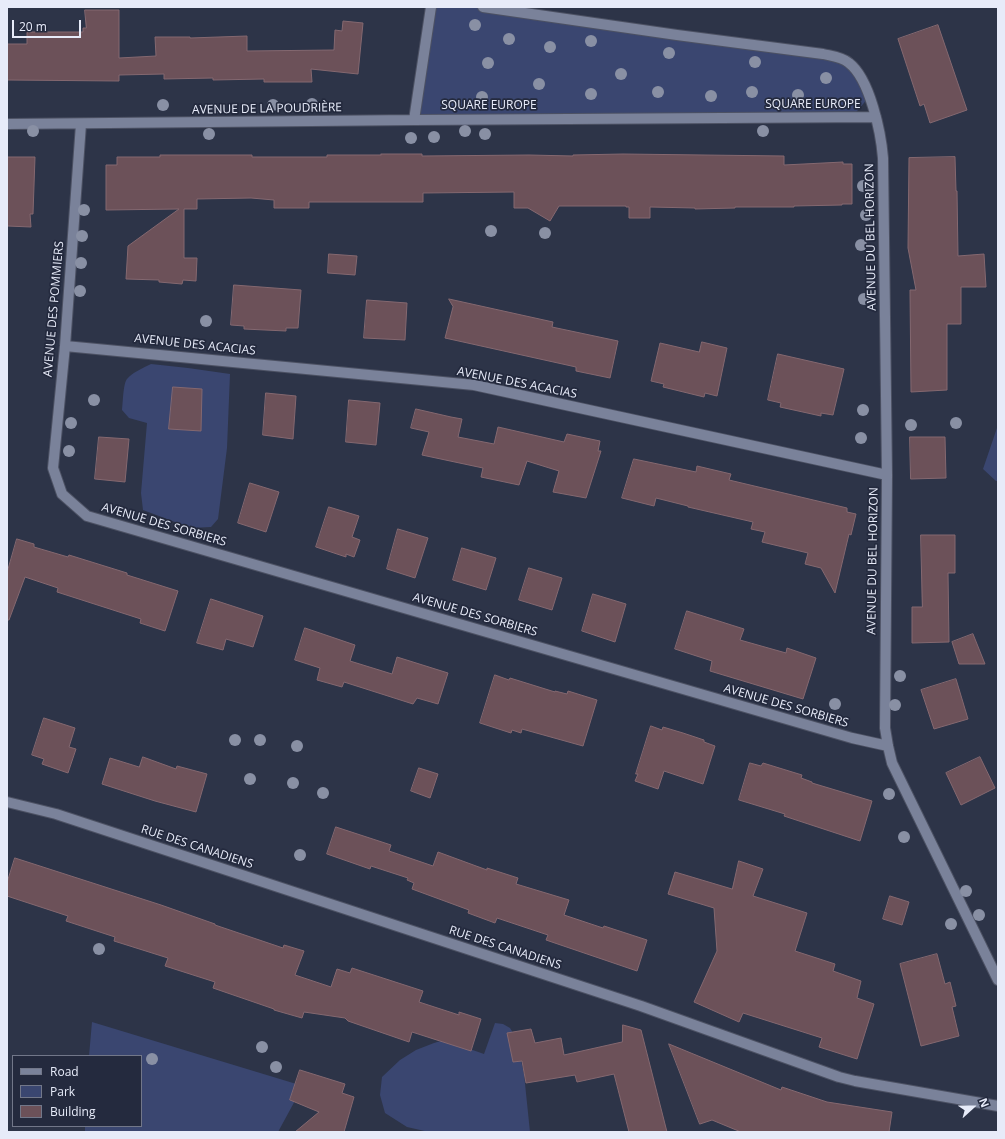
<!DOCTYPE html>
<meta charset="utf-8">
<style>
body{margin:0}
#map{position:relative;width:1005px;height:1139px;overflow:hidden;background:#2d3448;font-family:"Open Sans",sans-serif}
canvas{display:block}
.frame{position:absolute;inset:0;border:8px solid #e7ebf9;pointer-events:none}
.legend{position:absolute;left:12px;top:1055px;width:130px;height:72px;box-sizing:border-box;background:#242a3e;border:1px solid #727789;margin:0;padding:5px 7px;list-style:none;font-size:12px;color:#e7ebf9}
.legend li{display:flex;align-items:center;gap:8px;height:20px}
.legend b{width:20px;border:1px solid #727789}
.north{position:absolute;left:953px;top:1087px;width:40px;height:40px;-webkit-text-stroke:3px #242a3e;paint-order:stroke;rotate:69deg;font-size:11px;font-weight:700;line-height:16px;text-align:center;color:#e7ebf9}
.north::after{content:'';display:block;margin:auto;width:14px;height:18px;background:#e7ebf9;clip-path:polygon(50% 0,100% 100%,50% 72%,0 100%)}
.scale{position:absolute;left:12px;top:20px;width:69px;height:18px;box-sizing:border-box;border:2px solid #e7ebf9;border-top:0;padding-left:5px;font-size:12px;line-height:14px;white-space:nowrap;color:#e7ebf9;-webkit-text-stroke:3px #242a3e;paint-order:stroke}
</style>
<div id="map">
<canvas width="1005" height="1139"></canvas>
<div class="frame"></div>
<ul class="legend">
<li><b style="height:5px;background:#7a829a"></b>Road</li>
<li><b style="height:11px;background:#3a4670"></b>Park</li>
<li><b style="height:11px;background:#6c5159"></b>Building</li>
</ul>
<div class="north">N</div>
<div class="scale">20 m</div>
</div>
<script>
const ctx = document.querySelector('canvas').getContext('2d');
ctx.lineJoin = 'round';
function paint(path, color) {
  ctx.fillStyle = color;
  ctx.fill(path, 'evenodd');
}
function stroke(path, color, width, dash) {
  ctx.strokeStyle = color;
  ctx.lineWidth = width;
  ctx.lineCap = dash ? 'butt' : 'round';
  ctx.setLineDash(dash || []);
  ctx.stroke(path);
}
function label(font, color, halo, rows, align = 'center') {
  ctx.font = font + ' "Open Sans",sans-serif';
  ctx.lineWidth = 3.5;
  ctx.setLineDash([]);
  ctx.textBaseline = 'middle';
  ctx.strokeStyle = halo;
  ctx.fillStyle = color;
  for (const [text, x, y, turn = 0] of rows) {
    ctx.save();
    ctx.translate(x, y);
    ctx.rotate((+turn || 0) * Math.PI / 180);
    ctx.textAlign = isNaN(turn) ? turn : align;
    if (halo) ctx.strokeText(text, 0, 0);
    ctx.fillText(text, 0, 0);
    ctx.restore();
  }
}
const green = new Path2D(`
 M 431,7 L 485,7 L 849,63 L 869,97 L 852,117 L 414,120 Z
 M 151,364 L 188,368 L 230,374 L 227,448 L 218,519 L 211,527 L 191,528 L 143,510 L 141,493 L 147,423 L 129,418 L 122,410 C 123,403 123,384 127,379 C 133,372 143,368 151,364 Z
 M 998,425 L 998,481 L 996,481 L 983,469 Z
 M 92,1022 L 303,1086 L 278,1132 L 85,1132 L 85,1126 L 141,1126 L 141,1056 L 89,1056 Z
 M 495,1023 L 503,1024 L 510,1028 L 516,1038 L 524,1074 L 530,1132 L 429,1132 L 407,1127 L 385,1113 L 380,1095 L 382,1077 L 400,1060 L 416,1050 L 434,1043 L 444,1040 L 484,1054 Z`);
const building = new Path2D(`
 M 85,10 L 119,10 L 119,58 L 156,56 L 155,37 L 190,37 L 190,38 L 247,36 L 247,51 L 334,50 L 335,30 L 342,31 L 343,21 L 363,23 L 358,74 L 311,69 L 312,82 L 264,82 L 264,79 L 213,80 L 213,78 L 164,79 L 164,74 L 119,75 L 119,81 L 7,80 L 7,44 L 27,44 L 27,32 L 83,32 L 83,28 L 86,28 Z
 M 938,25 L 967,110 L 930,123 L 924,104 L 920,106 L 898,39 Z
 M 381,154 L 422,154 L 422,156 L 529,155 L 573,156 L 573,155 L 623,154 L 784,156 L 784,165 L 843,162 L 843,164 L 852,164 L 852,204 L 842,204 L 842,205 L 794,206 L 794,207 L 735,207 L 735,208 L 695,209 L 695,208 L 650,207 L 650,218 L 629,218 L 629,207 L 626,207 L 626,206 L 559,206 L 550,221 L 528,208 L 514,208 L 514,192 L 423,193 L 423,202 L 309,202 L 309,208 L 274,208 L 274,200 L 251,198 L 197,199 L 197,209 L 184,209 L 184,258 L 197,258 L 196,281 L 183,280 L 182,284 L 159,282 L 159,280 L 126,279 L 128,246 L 179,209 L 106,210 L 106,165 L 117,165 L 117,157 L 160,157 L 160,155 L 252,155 L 252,157 L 327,157 L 327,155 L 381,155 Z
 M 7,157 L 35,157 L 33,214 L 30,214 L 31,227 L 7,226 Z
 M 955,157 L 956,191 L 957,191 L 958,256 L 984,254 L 986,287 L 961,287 L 961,324 L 947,324 L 947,390 L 911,392 L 910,290 L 916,290 L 908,248 L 909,158 Z
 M 329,254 L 357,256 L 355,275 L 328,273 Z
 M 234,285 L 301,290 L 298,328 L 286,328 L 286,331 L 244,329 L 244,326 L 231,325 Z
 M 449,299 L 553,322 L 552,327 L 618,341 L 610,378 L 576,371 L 576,367 L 445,338 L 453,307 Z
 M 367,300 L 407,303 L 405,340 L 364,338 Z
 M 702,342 L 727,348 L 717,396 L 705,393 L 704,397 L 663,387 L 664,384 L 651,381 L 660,343 L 699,352 Z
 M 778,354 L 844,369 L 833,415 L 821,413 L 821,416 L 780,407 L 781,403 L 768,400 Z
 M 173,387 L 202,389 L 201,431 L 169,429 Z
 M 266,393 L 296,396 L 293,439 L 263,435 Z
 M 349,400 L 380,403 L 376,445 L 346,442 Z
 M 416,409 L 451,417 L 462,419 L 458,437 L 494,444 L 498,427 L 564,442 L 567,434 L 600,441 L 598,451 L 601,451 L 586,498 L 553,492 L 559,471 L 527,461 L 519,485 L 481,477 L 483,468 L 422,455 L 429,432 L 411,428 Z
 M 99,437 L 129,439 L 125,482 L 95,479 Z
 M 910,437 L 945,437 L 946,478 L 911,479 Z
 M 634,459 L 696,472 L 697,466 L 731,474 L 729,480 L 847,508 L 847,512 L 856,514 L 851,535 L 849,534 L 835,593 L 821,568 L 805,564 L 808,553 L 762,542 L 765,532 L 751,529 L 753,522 L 688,507 L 688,506 L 656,498 L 654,506 L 622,498 Z
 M 250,483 L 279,492 L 266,532 L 238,523 Z
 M 329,507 L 359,516 L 352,537 L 360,540 L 354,557 L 346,554 L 346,557 L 316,547 Z
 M 398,529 L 428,538 L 415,578 L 387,569 Z
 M 921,535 L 955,535 L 955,573 L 948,573 L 949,642 L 912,643 L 912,607 L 922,607 Z
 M 17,539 L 34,544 L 34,547 L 68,557 L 69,555 L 127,573 L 127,575 L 178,591 L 165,631 L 140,623 L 141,619 L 57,592 L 58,588 L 25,577 L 9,620 L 7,620 L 7,573 Z
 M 462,548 L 496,558 L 486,590 L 453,580 Z
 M 529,568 L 562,578 L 552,610 L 519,600 Z
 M 593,594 L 626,604 L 615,642 L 582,631 Z
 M 211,599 L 263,616 L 253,647 L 226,639 L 223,650 L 197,643 Z
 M 687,611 L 744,629 L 740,640 L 786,653 L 787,648 L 816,658 L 803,699 L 710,671 L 712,661 L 675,649 Z
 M 305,628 L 355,645 L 350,661 L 392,674 L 397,657 L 448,673 L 438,704 L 417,698 L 413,704 L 344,682 L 342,687 L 317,680 L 320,668 L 295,660 Z
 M 973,634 L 985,664 L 959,664 L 952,642 Z
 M 495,675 L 509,680 L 510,678 L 555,692 L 555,691 L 567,694 L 568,691 L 597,700 L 583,746 L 522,729 L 521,733 L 512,730 L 511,733 L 480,723 Z
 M 956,679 L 968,719 L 934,729 L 921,690 Z
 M 44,718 L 75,728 L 69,747 L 76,749 L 68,773 L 42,764 L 44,759 L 32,755 Z
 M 651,726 L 662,730 L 663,727 L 683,733 L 704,740 L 704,742 L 715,746 L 703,784 L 664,771 L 658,789 L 635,781 L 638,774 L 636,774 Z
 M 143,757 L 176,769 L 177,766 L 207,774 L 196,812 L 155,801 L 102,784 L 110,758 L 139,767 Z
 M 980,757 L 995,788 L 961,805 L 946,773 Z
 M 750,763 L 761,766 L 763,763 L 802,775 L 801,778 L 812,782 L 812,783 L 872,801 L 860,841 L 784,816 L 785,814 L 739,800 Z
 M 419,768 L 438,774 L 430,798 L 411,791 Z
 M 336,827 L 391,845 L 389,851 L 433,866 L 438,852 L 487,870 L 487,868 L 518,878 L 516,884 L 569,900 L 564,915 L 603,928 L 604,926 L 647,940 L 637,971 L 546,940 L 548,935 L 497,918 L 495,923 L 468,913 L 469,910 L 412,889 L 414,883 L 407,880 L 408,878 L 371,866 L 370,869 L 327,854 Z
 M 15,858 L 161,905 L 215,924 L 215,925 L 283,948 L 284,945 L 304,951 L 295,975 L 331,987 L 337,969 L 350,973 L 352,968 L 423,991 L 419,1002 L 459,1015 L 459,1012 L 481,1019 L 471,1051 L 412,1032 L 409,1042 L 348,1021 L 345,1018 L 304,1012 L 302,1018 L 274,1010 L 274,1009 L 213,988 L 215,982 L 165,966 L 168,958 L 114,941 L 115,937 L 66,921 L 68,916 L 7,896 L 7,883 Z
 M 739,861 L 763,869 L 753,896 L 807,913 L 795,951 L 835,964 L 833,971 L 861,981 L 857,998 L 874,1004 L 857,1059 L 819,1047 L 822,1038 L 743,1013 L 739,1022 L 694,1002 L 717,951 L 714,908 L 668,894 L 675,872 L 732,889 Z
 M 890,896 L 909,902 L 902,925 L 883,919 Z
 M 937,954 L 945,984 L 950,982 L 956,1006 L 952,1007 L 959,1036 L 921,1046 L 900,964 Z
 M 623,1025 L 641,1030 L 667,1132 L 629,1132 L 614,1074 L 577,1082 L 575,1075 L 526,1083 L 522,1061 L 513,1062 L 507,1033 L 531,1029 L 535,1043 L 561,1038 L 564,1055 L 622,1042 Z
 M 669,1044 L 781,1090 L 782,1087 L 827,1102 L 892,1112 L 889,1132 L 741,1132 L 712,1120 L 700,1124 Z
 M 300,1070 L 345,1084 L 342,1093 L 354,1097 L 344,1132 L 295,1132 L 319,1112 L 290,1100 Z`);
const minor = new Path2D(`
 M 483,7 L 677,35 L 823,54 C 831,56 842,57 849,63 C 870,79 881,133 883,158 L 887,475 L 885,728 L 888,746 L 892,763 L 998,980
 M 414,120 L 431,7
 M 7,124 L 414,120 L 876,117
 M 81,124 L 65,346 L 53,468 L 62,494 L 87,516 L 852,738 L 888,746
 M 65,346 L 474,385 L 887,475`);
const tertiary = new Path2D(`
 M 7,802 L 56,814 L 641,1006 L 839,1077 L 855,1081 L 998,1106`);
const trees = [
 [475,25],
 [509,39],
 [591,41],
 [550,47],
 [669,53],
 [755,62],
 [488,63],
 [621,74],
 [826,78],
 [539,84],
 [658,92],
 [752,92],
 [591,94],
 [798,95],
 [711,96],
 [482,97],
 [312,104],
 [163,105],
 [273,105],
 [213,109],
 [33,131],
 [465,131],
 [763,131],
 [209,134],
 [485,134],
 [434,137],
 [411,138],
 [863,186],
 [84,210],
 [866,215],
 [491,231],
 [545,233],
 [82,236],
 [861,245],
 [81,263],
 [80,291],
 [864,299],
 [206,321],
 [94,400],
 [863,410],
 [71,423],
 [956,423],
 [911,425],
 [861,438],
 [69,451],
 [900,676],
 [835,704],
 [895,705],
 [235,740],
 [260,740],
 [297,746],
 [250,779],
 [293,783],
 [323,793],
 [889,794],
 [904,837],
 [300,855],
 [966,891],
 [979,915],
 [951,924],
 [99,949],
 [262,1047],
 [152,1059],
 [276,1067]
];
const streetNames = [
 ["SQUARE EUROPE",813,105],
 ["SQUARE EUROPE",489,106],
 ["AVENUE DE LA POUDRIÈRE",267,109,-1],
 ["AVENUE DU BEL HORIZON",871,237,-91],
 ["AVENUE DES POMMIERS",54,309,-85],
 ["AVENUE DES ACACIAS",195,345,6],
 ["AVENUE DES ACACIAS",517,383,11],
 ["AVENUE DES SORBIERS",164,525,16],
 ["AVENUE DU BEL HORIZON",873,561,-89],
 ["AVENUE DES SORBIERS",475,615,16],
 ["AVENUE DES SORBIERS",786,706,16],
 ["RUE DES CANADIENS",197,847,18],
 ["RUE DES CANADIENS",505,948,18]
];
paint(green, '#3a4670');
paint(building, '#6c5159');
stroke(building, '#846870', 1);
stroke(minor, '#4c5163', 12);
stroke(tertiary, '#4c5163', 12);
stroke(minor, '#7a829a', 10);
stroke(tertiary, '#7a829a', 10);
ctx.fillStyle = '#8990a4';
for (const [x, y] of trees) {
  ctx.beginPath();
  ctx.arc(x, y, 6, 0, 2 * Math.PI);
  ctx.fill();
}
label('12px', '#e7ebf9', '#242a3e', streetNames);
</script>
